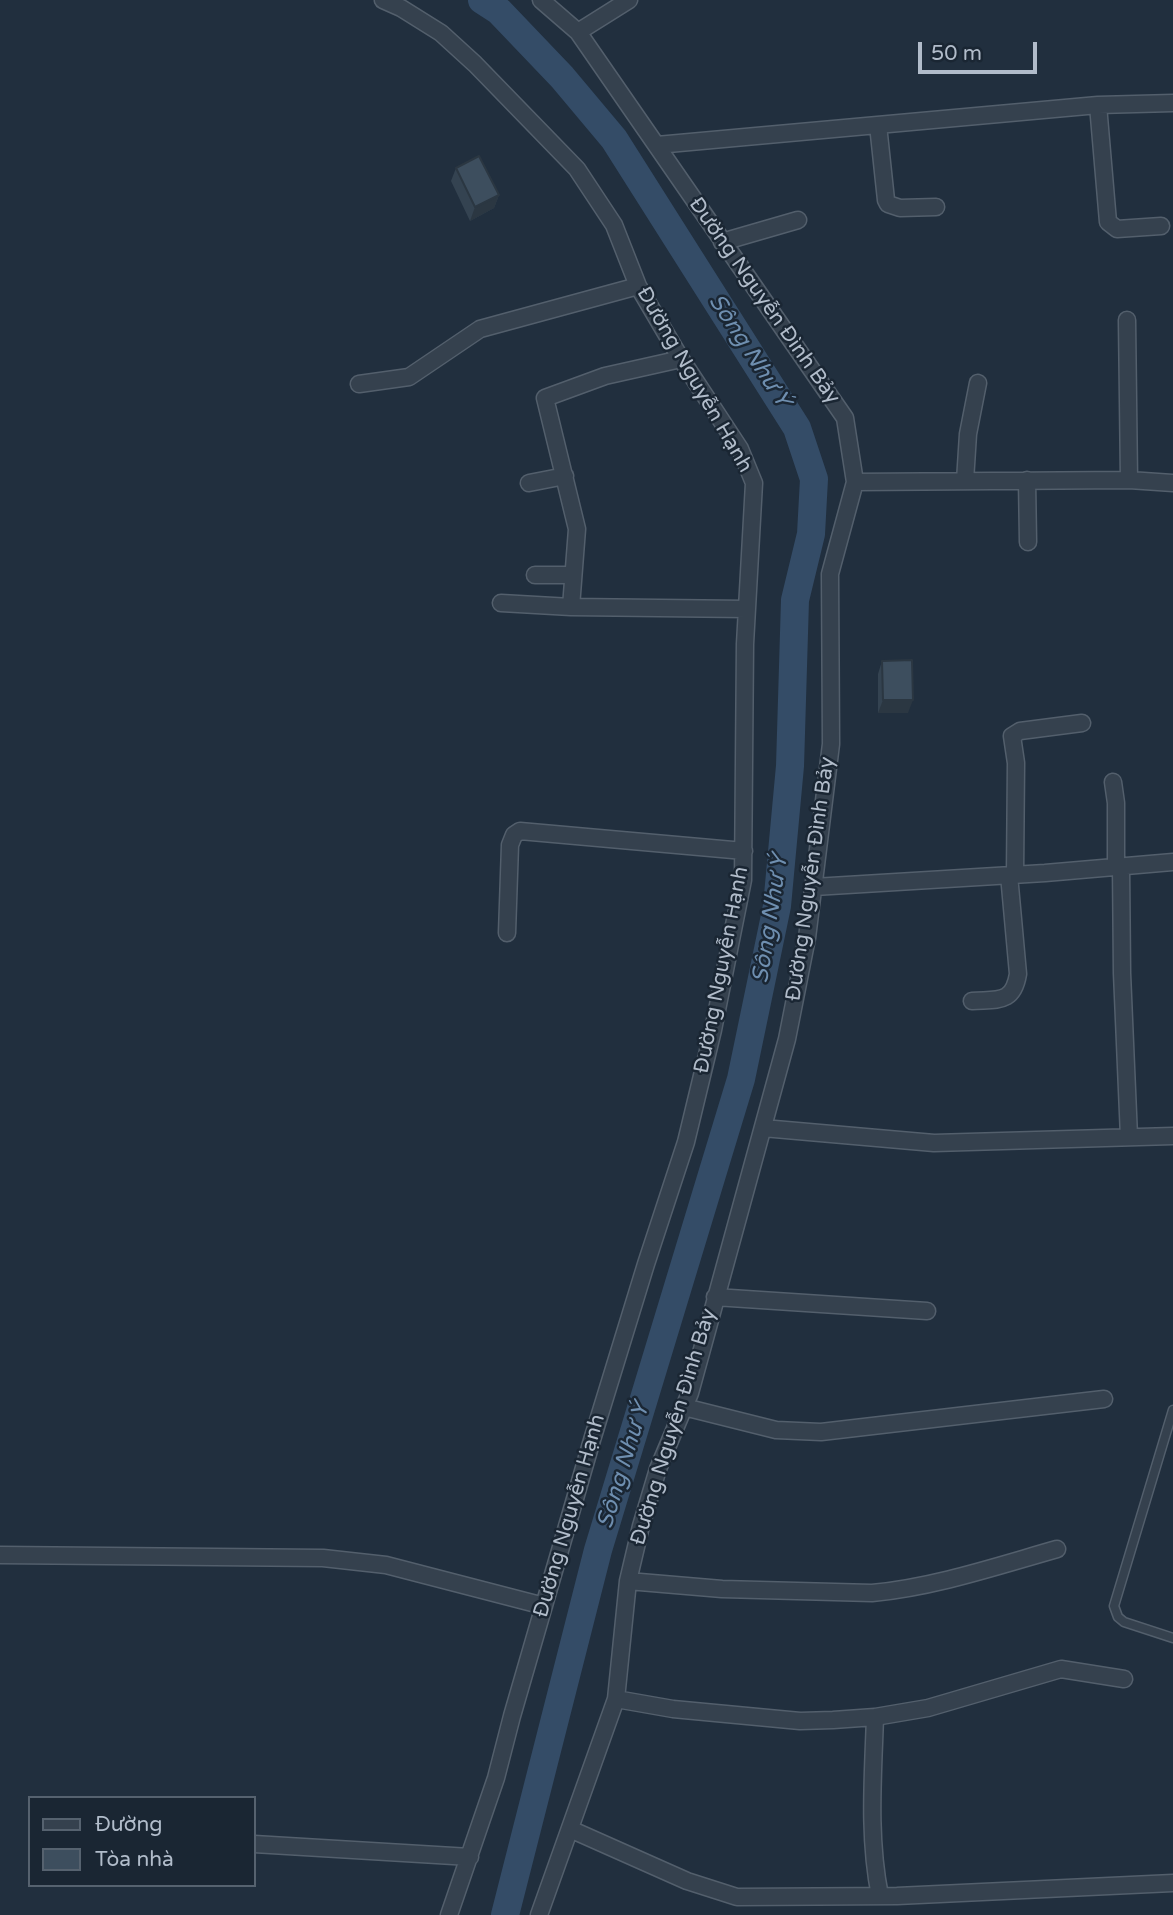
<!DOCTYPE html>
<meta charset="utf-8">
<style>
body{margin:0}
#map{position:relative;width:1173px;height:1915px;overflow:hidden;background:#212f3e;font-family:"Varela Round",sans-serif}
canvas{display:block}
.legend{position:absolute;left:28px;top:1796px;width:228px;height:91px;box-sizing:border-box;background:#1a2633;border:2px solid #56626f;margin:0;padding:9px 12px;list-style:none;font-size:21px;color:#b1bcca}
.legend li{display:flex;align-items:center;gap:14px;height:35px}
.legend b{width:35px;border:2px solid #56626f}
.scale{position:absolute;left:918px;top:42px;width:119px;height:32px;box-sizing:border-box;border:4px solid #b1bcca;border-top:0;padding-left:9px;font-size:21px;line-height:24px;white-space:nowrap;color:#b1bcca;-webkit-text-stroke:5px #1a2633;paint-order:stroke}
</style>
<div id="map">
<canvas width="1173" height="1915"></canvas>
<ul class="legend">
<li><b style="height:9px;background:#35414e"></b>Đường</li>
<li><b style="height:19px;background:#3d4e5e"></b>Tòa nhà</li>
</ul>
<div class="scale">50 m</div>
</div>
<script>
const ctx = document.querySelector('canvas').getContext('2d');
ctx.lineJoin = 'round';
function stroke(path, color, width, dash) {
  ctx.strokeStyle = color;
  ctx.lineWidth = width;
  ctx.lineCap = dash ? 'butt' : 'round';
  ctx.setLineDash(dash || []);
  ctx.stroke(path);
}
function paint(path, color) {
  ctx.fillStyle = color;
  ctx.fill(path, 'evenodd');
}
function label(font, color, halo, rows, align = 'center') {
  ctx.font = font + ' "Varela Round",sans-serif';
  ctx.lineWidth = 5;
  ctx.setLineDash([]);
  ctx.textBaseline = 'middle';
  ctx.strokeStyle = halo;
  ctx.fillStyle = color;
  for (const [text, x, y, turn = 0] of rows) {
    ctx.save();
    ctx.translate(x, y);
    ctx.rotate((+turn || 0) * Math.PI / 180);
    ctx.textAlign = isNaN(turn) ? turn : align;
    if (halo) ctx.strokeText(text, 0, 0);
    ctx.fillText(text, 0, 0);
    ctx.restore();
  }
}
const river = new Path2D(`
 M 482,0 L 499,11 L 562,77 L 614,139 L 797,428 L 814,479 L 811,534 L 795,600 L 790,766 L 777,906 L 741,1079 L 598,1550 L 505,1915`);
const lane = new Path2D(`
 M 1173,1410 L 1114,1606 L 1118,1617 L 1124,1622 L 1173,1638`);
const street = new Path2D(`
 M 383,0 L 401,8 L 441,33 L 475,64 L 577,169 L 614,225 L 638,286 L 681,359 L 740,449 L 754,483 L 745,644 L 743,880 L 713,1030 L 686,1142 L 646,1264 L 592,1440 L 512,1716 L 496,1778 L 449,1915
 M 578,32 L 629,0
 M 1098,105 L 1108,222 L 1117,229 L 1161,226
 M 878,125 L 886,200 L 888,204 L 900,208 L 936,207
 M 657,145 L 1098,105 L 1173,103
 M 722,242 L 798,220
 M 1127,320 L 1129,480
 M 681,359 L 605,376 L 545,398 L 577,529 L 571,607 L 747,609
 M 359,384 L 409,377 L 480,329 L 638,286
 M 1027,480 L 1028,542
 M 965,481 L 968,434 L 978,383
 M 855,482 L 1129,480 L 1173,483
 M 529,483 L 565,476
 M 535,575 L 573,575
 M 501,603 L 571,607
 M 1113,782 L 1116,803 L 1116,867
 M 1121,866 L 1122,973 L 1129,1137
 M 1015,875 L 1016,763 L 1012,736 L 1020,731 L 1082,723
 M 814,887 L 1045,873 L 1173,862
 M 507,933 L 510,845 L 514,835 L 520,831 L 744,851
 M 972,1001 C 998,999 1013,1004 1018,974 L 1009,875
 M 763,1128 L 934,1143 L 1173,1136
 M 715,1297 L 927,1311
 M 684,1407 L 776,1430 L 821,1432 L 1104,1399
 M 0,1555 L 323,1558 L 386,1565 L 544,1606
 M 628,1581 L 722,1589 L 872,1593 C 935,1587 997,1566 1057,1549
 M 616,1699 L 673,1709 L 800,1721 L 833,1720 L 875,1717 L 928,1708 L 1061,1669 L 1124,1679
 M 875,1717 C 873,1777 868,1837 880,1896
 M 570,1829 L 687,1881 L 737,1897 L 897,1896 L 1173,1883
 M 254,1844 L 470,1857
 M 539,1915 L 616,1699 L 628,1581 L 641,1526 L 658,1469 L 690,1393 L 787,1039 L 807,938 L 831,744 L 830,574 L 855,482 L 845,418 L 578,32 L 541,0`);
const wall = new Path2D(`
 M 456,168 L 499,195 L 494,208 L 470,221 L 451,181 Z
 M 882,661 L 908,713 L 878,713 L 878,674 Z`);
const shadedWall = new Path2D(`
 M 499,195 L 494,208 L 470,221 L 475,207 Z
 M 883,700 L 913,700 L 908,713 L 878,713 Z`);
const building = new Path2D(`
 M 479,156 L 499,195 L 475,207 L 456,168 Z
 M 912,660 L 913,700 L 883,700 L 882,661 Z`);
const streetNames = [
 ["Đường Nguyễn Đình Bảy",764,301,55],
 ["Đường Nguyễn Hạnh",694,380,60],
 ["Đường Nguyễn Đình Bảy",811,879,-82],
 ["Đường Nguyễn Hạnh",722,970,-79],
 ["Đường Nguyễn Đình Bảy",674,1427,-73],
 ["Đường Nguyễn Hạnh",570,1516,-74]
];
const waterNames = [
 ["Sông Như Ý",749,351,57],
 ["Sông Như Ý",771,919,-81],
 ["Sông Như Ý",624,1466,-73]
];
stroke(river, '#344c67', 28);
stroke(lane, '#535f6c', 11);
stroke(street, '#535f6c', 19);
stroke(lane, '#35414e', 8);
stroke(street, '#35414e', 16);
paint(wall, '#344351');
paint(shadedWall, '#2b3742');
paint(building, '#3d4e5e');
stroke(building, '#2b3742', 2);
label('21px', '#b1bcca', '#1a2633', streetNames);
label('italic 23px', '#6f8fb0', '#1a2633', waterNames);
</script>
